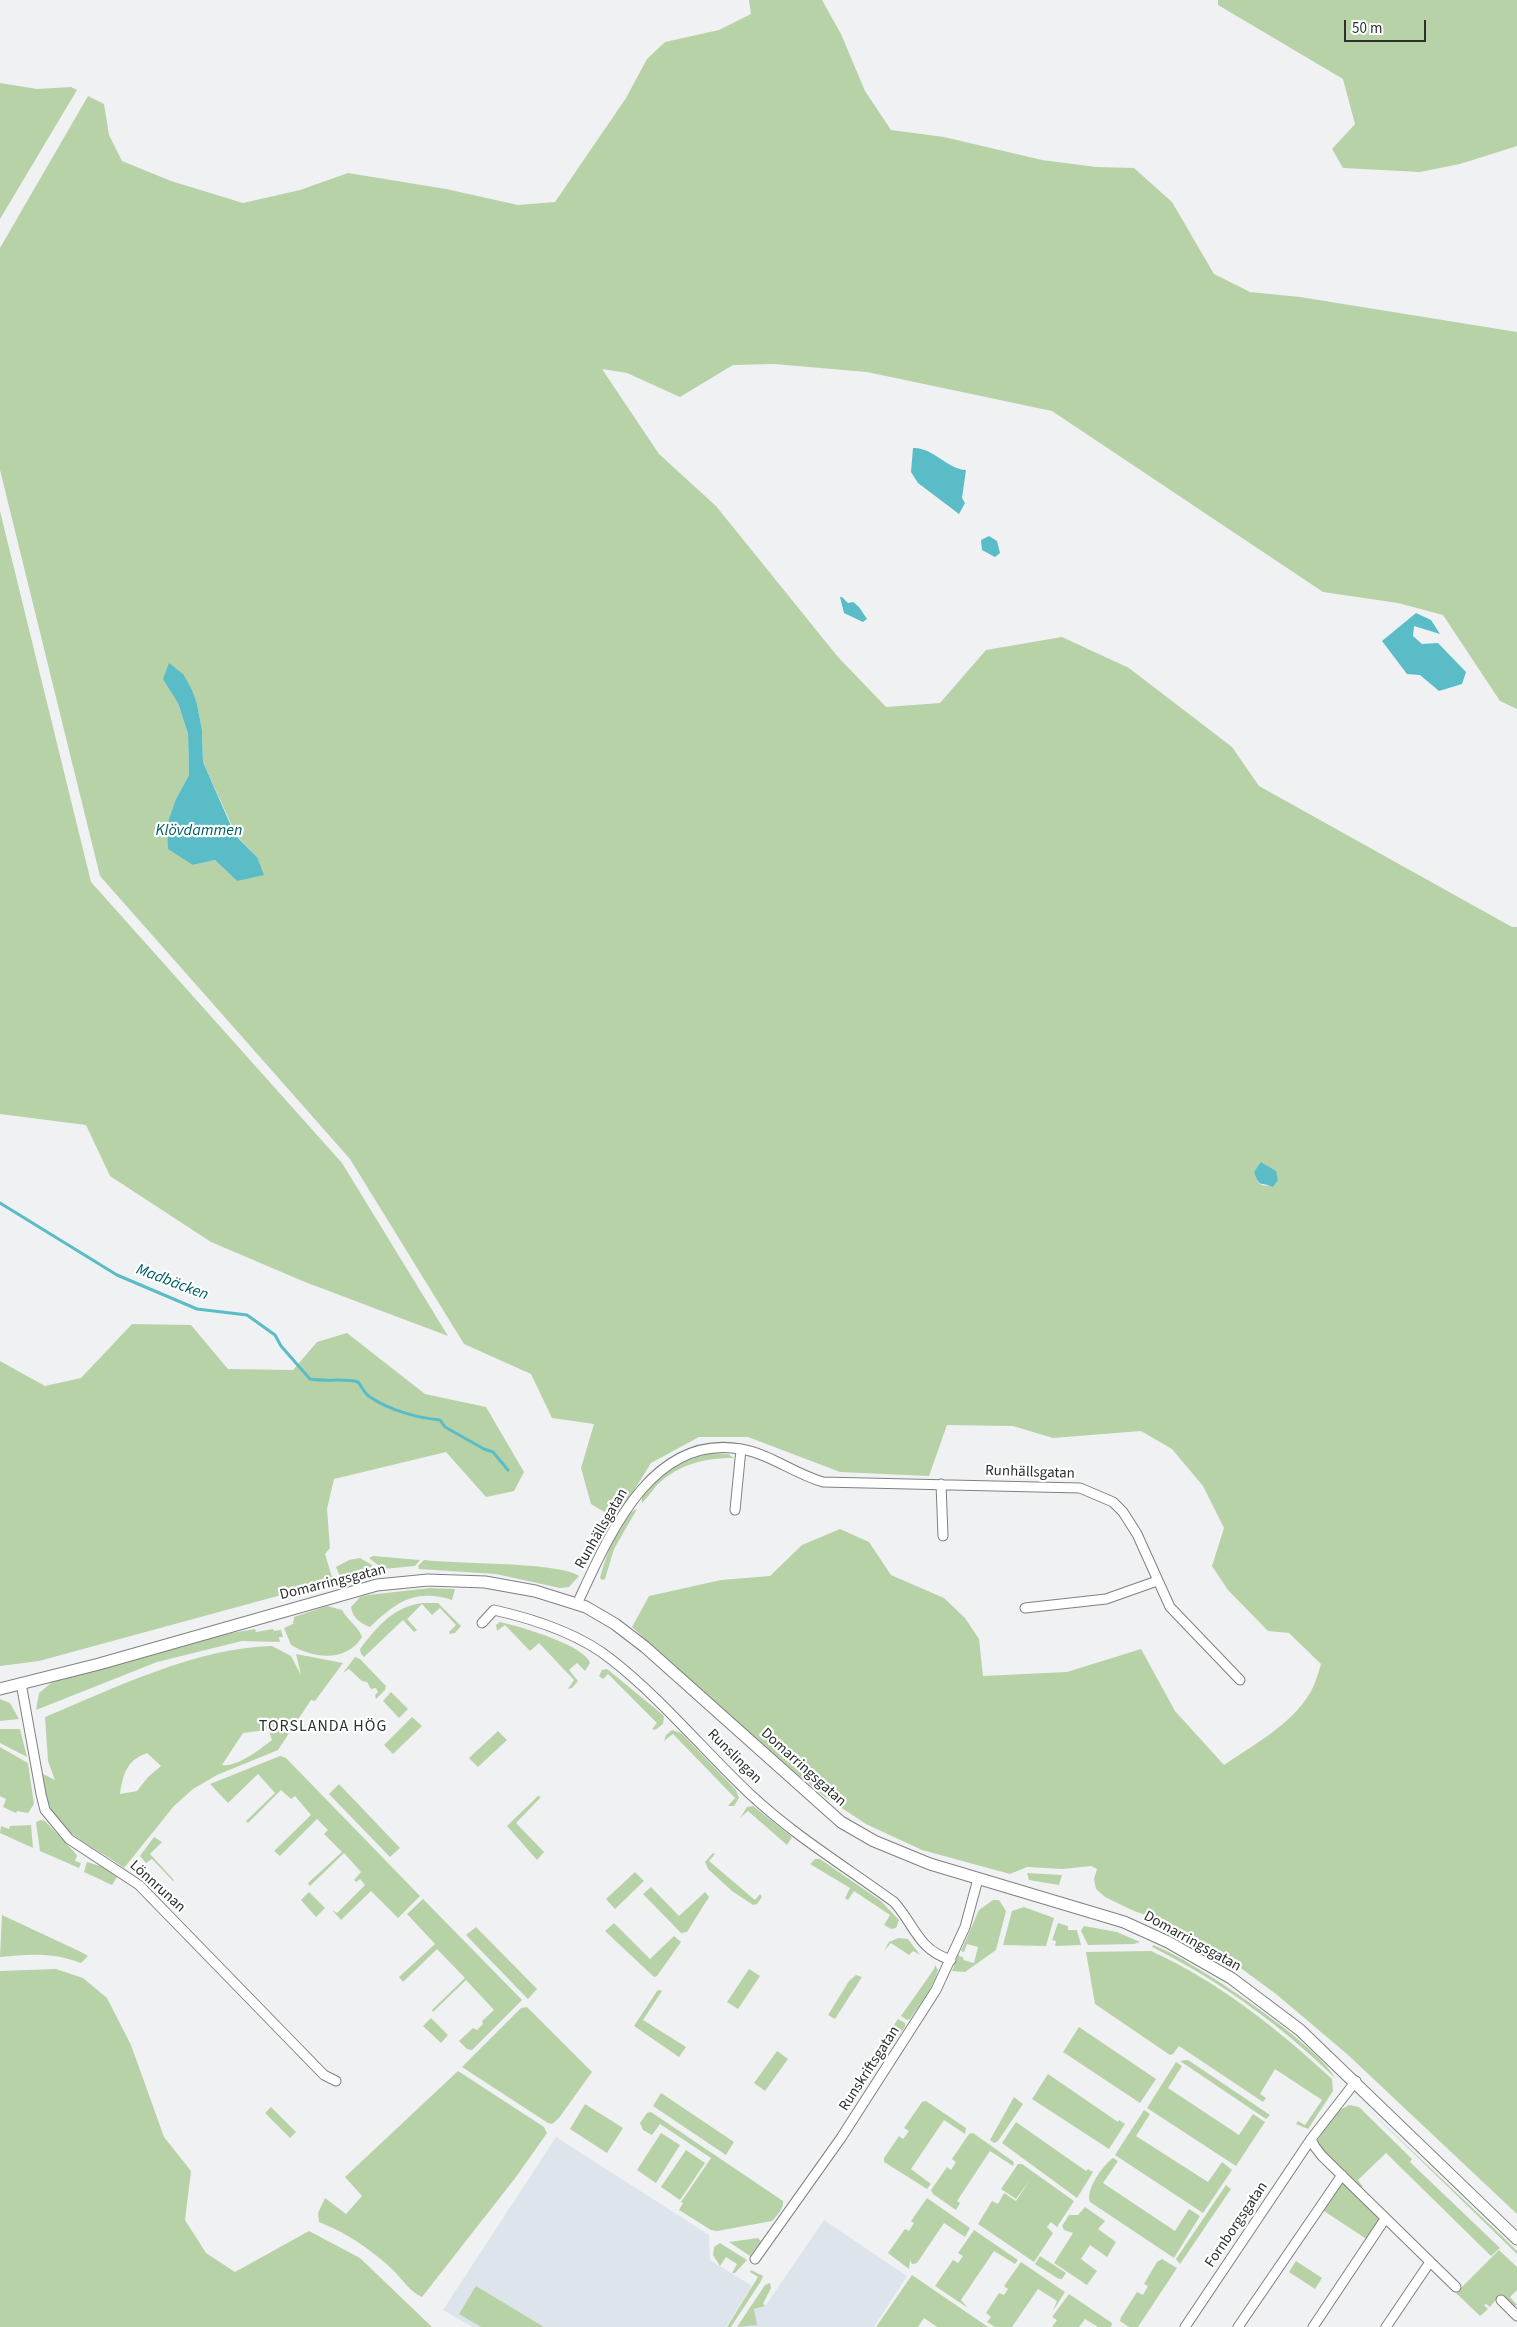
<!DOCTYPE html>
<meta charset="utf-8">
<style>
body{margin:0}
#map{position:relative;width:1517px;height:2327px;overflow:hidden;background:#f0f1f3;font-family:"Source Sans 3",sans-serif}
canvas{display:block}
.scale{position:absolute;left:1344px;top:20px;width:82px;height:22px;box-sizing:border-box;border:2px solid #2f2f30;border-top:0;padding-left:6px;font-size:15px;line-height:18px;white-space:nowrap;color:#2f2f30;-webkit-text-stroke:4px #feffff;paint-order:stroke}
</style>
<div id="map">
<canvas width="1517" height="2327"></canvas>
<div class="scale">50 m</div>
</div>
<script>
const ctx = document.querySelector('canvas').getContext('2d');
ctx.lineJoin = 'round';
function paint(path, color) {
  ctx.fillStyle = color;
  ctx.fill(path, 'evenodd');
}
function stroke(path, color, width, dash) {
  ctx.strokeStyle = color;
  ctx.lineWidth = width;
  ctx.lineCap = dash ? 'butt' : 'round';
  ctx.setLineDash(dash || []);
  ctx.stroke(path);
}
function label(font, color, halo, rows, align = 'center') {
  ctx.font = font + ' "Source Sans 3",sans-serif';
  ctx.lineWidth = 4.5;
  ctx.setLineDash([]);
  ctx.textBaseline = 'middle';
  ctx.strokeStyle = halo;
  ctx.fillStyle = color;
  for (const [text, x, y, turn = 0] of rows) {
    ctx.save();
    ctx.translate(x, y);
    ctx.rotate((+turn || 0) * Math.PI / 180);
    ctx.textAlign = isNaN(turn) ? turn : align;
    if (halo) ctx.strokeText(text, 0, 0);
    ctx.fillText(text, 0, 0);
    ctx.restore();
  }
}
const built = new Path2D(`
 M 556,2137 L 709,2235 L 710,2260 L 752,2286 L 726,2327 L 472,2327 L 443,2310 Z
 M 824,2220 L 907,2276 L 874,2327 L 741,2327 L 758,2301 L 766,2305 Z`);
const green = new Path2D(`
 M 749,0 L 822,0 L 841,34 L 865,91 L 891,130 L 944,137 L 1042,160 L 1096,167 L 1134,168 L 1172,202 L 1214,274 L 1250,292 L 1300,297 L 1517,332 L 1517,709 L 1500,701 L 1443,615 L 1398,603 L 1323,592 L 1052,411 L 867,372 L 774,364 L 733,365 L 680,397 L 627,373 L 602,369 L 659,454 L 716,506 L 838,657 L 886,707 L 940,703 L 986,650 L 1062,637 L 1129,668 L 1232,747 L 1259,786 L 1512,927 L 1517,927 L 1517,2214 L 1347,2054 L 1276,1994 L 1242,1969 L 1164,1921 L 1134,1911 L 1105,1897 L 1096,1889 L 1094,1879 L 1097,1869 L 1091,1866 L 1063,1869 L 1027,1867 L 1010,1874 L 922,1850 L 866,1824 L 825,1797 L 757,1741 L 632,1627 L 649,1596 L 721,1580 L 770,1576 L 802,1545 L 840,1529 L 869,1542 L 891,1575 L 944,1598 L 965,1618 L 979,1639 L 983,1676 L 1067,1672 L 1141,1649 L 1175,1711 L 1224,1765 C 1253,1745 1291,1725 1310,1693 C 1315,1685 1318,1674 1321,1664 L 1289,1633 L 1268,1631 L 1228,1590 L 1212,1566 L 1224,1528 L 1203,1486 L 1172,1449 L 1141,1431 L 1053,1438 L 1013,1426 L 947,1425 L 929,1476 L 840,1472 L 748,1437 L 699,1437 L 651,1463 L 616,1519 L 591,1504 L 581,1468 L 594,1424 L 552,1418 L 531,1374 L 464,1344 L 350,1159 L 100,876 L 0,470 L 0,248 L 88,96 L 104,104 L 109,135 L 122,161 L 171,181 L 243,203 L 300,190 L 348,173 L 446,189 L 518,205 L 555,202 L 626,98 L 647,59 L 665,42 L 719,30 L 751,14 ZM 184,675 L 197,704 L 202,730 L 203,762 L 236,835 L 257,857 L 237,881 L 215,860 L 193,865 L 176,799 L 189,775 L 188,734 L 178,703 ZM 1263,1163 L 1276,1173 L 1278,1180 C 1273,1186 1263,1188 1258,1182 L 1254,1172 Z
 M 1218,0 L 1517,0 L 1517,146 L 1460,164 L 1420,172 L 1343,168 L 1332,149 L 1355,124 L 1343,79 L 1218,5 Z
 M 0,83 L 37,89 L 71,87 L 77,90 L 0,219 Z
 M 0,511 L 91,882 L 342,1163 L 448,1336 L 305,1282 L 211,1242 L 110,1176 L 86,1125 L 0,1114 Z
 M 132,1324 L 191,1325 L 228,1369 L 293,1370 L 317,1342 L 347,1333 L 425,1394 L 486,1407 L 524,1472 L 514,1491 L 486,1497 L 446,1452 L 334,1479 L 327,1509 L 330,1548 L 325,1554 L 332,1577 L 329,1582 L 39,1661 L 0,1666 L 0,1361 L 45,1386 L 81,1378 Z
 M 714,1453 L 728,1454 L 734,1458 C 704,1458 679,1464 657,1485 C 652,1491 647,1498 642,1503 L 642,1497 C 662,1473 682,1458 714,1453 Z
 M 637,1509 L 614,1549 L 605,1579 L 602,1580 L 600,1578 C 604,1562 620,1514 637,1509 Z
 M 373,1556 L 420,1560 L 415,1566 L 383,1569 L 369,1558 Z
 M 360,1558 L 372,1565 L 374,1574 L 343,1584 L 336,1567 L 349,1560 Z
 M 424,1560 C 455,1564 561,1562 579,1576 L 569,1587 L 560,1588 L 496,1574 L 419,1569 L 418,1566 Z
 M 430,1588 L 455,1589 L 452,1600 C 415,1588 395,1603 370,1627 C 361,1624 352,1617 351,1607 L 360,1597 L 368,1595 Z
 M 422,1603 L 438,1603 L 461,1626 L 455,1633 L 450,1634 L 449,1632 L 456,1625 L 440,1608 L 432,1615 L 422,1604 L 407,1619 L 417,1630 L 414,1632 L 403,1620 L 364,1657 L 361,1654 L 360,1649 C 377,1627 393,1607 422,1603 Z
 M 327,1606 L 342,1610 C 347,1620 359,1627 362,1637 C 347,1662 314,1659 291,1645 L 284,1628 L 293,1624 L 294,1617 Z
 M 500,1622 C 518,1626 585,1645 590,1663 L 585,1671 L 577,1663 L 569,1670 L 578,1681 L 572,1688 L 568,1689 L 574,1680 L 539,1643 L 530,1651 L 505,1625 L 497,1631 L 496,1625 Z
 M 255,1629 L 256,1632 L 273,1629 L 274,1631 L 281,1630 L 283,1637 L 279,1637 L 280,1642 L 242,1641 L 157,1662 L 36,1710 L 39,1693 L 52,1682 L 220,1635 Z
 M 272,1646 L 291,1656 L 301,1675 L 296,1654 L 343,1663 L 315,1701 L 311,1700 L 278,1750 L 217,1775 L 193,1789 L 174,1806 L 124,1868 C 87,1840 44,1831 43,1774 L 55,1780 L 48,1761 L 45,1717 C 115,1688 195,1648 272,1646 ZM 268,1728 L 272,1740 C 262,1748 236,1768 222,1765 L 243,1733 L 259,1731 ZM 147,1753 L 161,1766 L 148,1777 L 137,1791 L 120,1794 C 123,1774 127,1760 147,1753 Z
 M 355,1657 L 360,1659 L 386,1686 L 385,1690 L 376,1699 L 375,1695 L 378,1692 L 376,1688 L 371,1689 L 367,1682 L 362,1681 L 349,1669 L 343,1673 Z
 M 607,1669 L 657,1710 L 664,1716 L 663,1724 L 655,1730 L 652,1729 L 657,1723 L 608,1674 L 603,1679 L 599,1676 L 602,1670 Z
 M 391,1692 L 408,1709 L 399,1718 L 383,1701 Z
 M 0,1699 L 10,1703 L 19,1719 L 0,1721 Z
 M 412,1717 L 422,1726 L 393,1754 L 384,1745 Z
 M 0,1729 L 20,1729 L 27,1757 L 0,1743 Z
 M 672,1730 L 681,1733 L 736,1790 L 739,1798 L 734,1806 L 728,1806 L 735,1798 L 673,1734 L 664,1741 L 666,1735 Z
 M 498,1731 L 507,1740 L 478,1767 L 469,1758 Z
 M 0,1747 L 28,1763 L 34,1804 L 28,1813 L 17,1811 L 16,1813 L 3,1807 L 6,1799 L 0,1796 Z
 M 280,1756 L 286,1758 L 420,1896 L 398,1918 L 371,1891 L 341,1920 L 332,1910 L 337,1913 L 365,1885 L 360,1879 L 356,1882 L 354,1880 L 361,1872 L 344,1853 L 310,1886 L 308,1883 L 342,1852 L 324,1834 L 328,1830 L 317,1819 L 280,1856 L 274,1851 L 311,1815 L 295,1796 L 291,1799 L 281,1790 L 248,1823 L 246,1821 L 275,1793 L 258,1774 L 228,1803 L 210,1784 Z
 M 339,1784 L 400,1848 L 390,1857 L 329,1794 Z
 M 538,1796 L 541,1797 L 516,1823 L 544,1852 L 537,1860 L 507,1826 Z
 M 753,1806 L 792,1837 L 787,1845 L 748,1811 L 740,1818 L 747,1807 Z
 M 41,1820 L 45,1821 L 76,1854 L 77,1856 L 75,1861 L 81,1863 L 79,1868 L 40,1851 L 36,1822 Z
 M 31,1825 L 33,1848 L 0,1833 L 1,1826 L 9,1829 L 10,1826 Z
 M 154,1837 L 162,1842 L 150,1854 L 174,1880 L 173,1881 L 152,1859 L 146,1863 L 140,1856 Z
 M 713,1853 L 715,1854 L 709,1861 L 755,1900 L 760,1894 L 762,1897 L 757,1904 L 753,1905 L 732,1891 L 708,1869 L 705,1862 Z
 M 815,1859 L 820,1859 L 881,1901 L 899,1920 L 896,1928 L 891,1929 L 884,1925 L 890,1915 L 854,1891 L 848,1900 L 845,1898 L 850,1888 L 810,1864 Z
 M 87,1862 L 104,1867 L 117,1877 L 112,1885 L 84,1872 Z
 M 635,1872 L 644,1881 L 615,1909 L 606,1899 Z
 M 1027,1873 L 1062,1875 L 1059,1885 L 1029,1880 Z
 M 651,1887 L 679,1916 L 705,1892 L 709,1897 L 687,1932 L 681,1933 L 643,1894 Z
 M 309,1892 L 325,1908 L 316,1917 L 301,1900 Z
 M 423,1899 L 522,2000 L 472,2050 L 467,2049 L 459,2041 L 473,2028 L 477,2030 L 483,2024 L 482,2021 L 494,2010 L 466,1980 L 433,2012 L 432,2010 L 465,1978 L 437,1949 L 403,1982 L 399,1977 L 435,1944 L 407,1914 Z
 M 993,1900 L 999,1900 L 1006,1911 L 996,1950 L 965,1972 L 952,1971 L 958,1955 L 964,1958 L 963,1960 L 974,1963 L 978,1947 L 967,1944 L 964,1952 L 961,1951 L 979,1910 Z
 M 1024,1907 L 1054,1918 L 1046,1946 L 1003,1945 L 1012,1911 Z
 M 2,1915 L 79,1951 L 88,1956 L 81,1963 C 54,1952 28,1954 0,1957 Z
 M 614,1923 L 650,1959 L 674,1936 L 681,1942 L 657,1976 L 654,1977 L 605,1931 Z
 M 1058,1923 L 1068,1926 L 1068,1930 L 1077,1930 L 1081,1945 L 1055,1946 L 1056,1941 L 1052,1940 Z
 M 1084,1926 L 1117,1932 L 1140,1942 L 1134,1944 L 1088,1945 L 1081,1931 Z
 M 476,1927 L 537,1989 L 528,1999 L 523,1994 L 466,1935 Z
 M 898,1938 L 908,1939 L 920,1955 L 913,1951 L 909,1955 L 891,1943 L 884,1951 L 889,1942 Z
 M 1153,1945 C 1190,1958 1319,2045 1335,2078 C 1281,2025 1220,1981 1152,1947 Z
 M 1151,1951 C 1219,1982 1278,2029 1332,2079 L 1333,2091 L 1308,2129 L 1296,2124 L 1298,2121 L 1305,2125 L 1322,2100 L 1275,2069 L 1260,2094 L 1266,2098 L 1263,2102 L 1179,2046 L 1173,2054 L 1170,2055 L 1095,2004 L 1086,1952 Z
 M 935,1965 L 938,1970 C 933,1988 920,2004 910,2019 L 907,2020 L 901,2016 L 934,1969 Z
 M 56,1969 L 83,1978 L 107,1998 L 131,2045 L 164,2137 L 191,2171 L 185,2220 L 206,2253 L 235,2272 L 309,2231 L 360,2258 L 432,2327 L 0,2327 L 0,1971 Z
 M 749,1969 L 760,1976 L 738,2009 L 727,2002 Z
 M 856,1975 L 862,1977 L 835,2019 L 828,2015 L 849,1981 Z
 M 660,1990 L 662,1991 L 643,2020 L 686,2047 L 679,2057 L 634,2026 L 657,1991 Z
 M 527,2007 L 592,2072 L 559,2118 L 552,2124 L 548,2123 L 462,2067 L 521,2008 Z
 M 431,2018 L 448,2035 L 441,2043 L 423,2026 Z
 M 898,2019 L 905,2023 L 905,2027 L 892,2045 L 883,2042 Z
 M 1079,2027 L 1156,2079 L 1140,2103 L 1063,2052 Z
 M 777,2051 L 788,2059 L 765,2091 L 754,2083 Z
 M 1188,2060 L 1270,2115 L 1266,2119 L 1180,2061 Z
 M 1176,2062 L 1182,2066 L 1168,2088 L 1239,2135 L 1253,2114 L 1265,2122 L 1236,2166 L 1147,2108 Z
 M 458,2071 L 544,2127 L 547,2133 L 516,2177 L 422,2297 C 410,2292 403,2280 394,2271 C 372,2250 347,2233 319,2222 L 318,2213 L 325,2198 L 346,2214 L 362,2196 L 345,2177 Z
 M 1048,2074 L 1118,2122 L 1119,2120 L 1125,2124 L 1109,2149 L 1032,2099 Z
 M 661,2093 L 734,2142 L 726,2155 L 653,2106 Z
 M 1014,2097 L 1023,2104 L 998,2141 L 994,2143 L 990,2140 Z
 M 926,2101 L 966,2128 L 965,2134 L 944,2120 L 911,2169 L 931,2184 L 927,2189 L 884,2162 L 884,2158 L 899,2136 L 903,2139 L 909,2131 L 904,2128 L 922,2102 Z
 M 585,2104 L 623,2128 L 607,2153 L 570,2129 Z
 M 1349,2105 L 1359,2107 L 1412,2159 L 1410,2162 L 1500,2248 L 1491,2256 L 1386,2153 L 1358,2180 L 1363,2187 L 1358,2186 L 1318,2147 L 1317,2141 L 1336,2112 Z
 M 1365,2106 L 1504,2238 L 1517,2251 L 1517,2254 Z
 M 271,2107 L 296,2132 L 290,2138 L 265,2113 Z
 M 1144,2110 L 1150,2114 L 1136,2136 L 1208,2182 L 1222,2162 L 1232,2170 L 1203,2213 L 1115,2155 Z
 M 651,2112 L 783,2201 C 784,2208 777,2216 772,2221 L 717,2231 L 711,2230 L 679,2210 L 683,2203 L 681,2202 L 711,2158 L 660,2124 L 652,2135 L 643,2130 L 640,2123 L 647,2113 Z
 M 1016,2122 L 1086,2171 L 1088,2169 L 1093,2172 L 1077,2198 L 1002,2143 Z
 M 661,2133 L 680,2145 L 656,2183 L 637,2170 Z
 M 973,2133 L 1014,2162 L 1013,2166 L 990,2151 L 957,2201 L 960,2203 L 956,2210 L 933,2194 L 931,2190 L 947,2167 L 951,2170 L 956,2162 L 952,2159 L 969,2134 Z
 M 686,2150 L 705,2163 L 680,2200 L 661,2187 Z
 M 1113,2158 L 1118,2161 L 1103,2183 L 1175,2231 L 1189,2209 L 1200,2216 L 1174,2258 L 1090,2202 C 1085,2190 1103,2165 1113,2158 Z
 M 1018,2164 L 1022,2164 L 1074,2201 L 1057,2227 L 1051,2222 L 1047,2227 L 1053,2233 L 1034,2262 L 978,2224 L 992,2201 L 998,2204 L 1004,2193 L 1016,2201 L 1030,2180 L 1016,2199 L 1001,2189 Z
 M 1342,2182 L 1381,2220 L 1368,2240 L 1321,2209 Z
 M 1226,2185 L 1231,2189 L 1180,2264 L 1176,2259 Z
 M 927,2198 L 970,2228 L 965,2237 L 944,2223 L 917,2263 L 912,2264 L 910,2260 L 909,2269 L 888,2253 L 905,2229 L 909,2231 L 914,2223 L 911,2221 Z
 M 1085,2207 L 1105,2221 L 1098,2229 L 1116,2242 L 1107,2257 L 1090,2245 L 1081,2259 L 1097,2271 L 1087,2285 L 1054,2263 L 1073,2233 L 1064,2230 L 1062,2226 L 1069,2215 L 1078,2215 Z
 M 974,2230 L 1018,2260 L 1015,2264 L 994,2251 L 961,2300 L 968,2308 L 935,2286 L 953,2260 L 958,2263 L 963,2256 L 958,2253 Z
 M 758,2238 L 761,2241 L 750,2256 L 729,2242 Z
 M 720,2243 L 747,2260 L 735,2273 L 732,2273 L 737,2264 L 726,2257 L 720,2266 L 713,2255 L 714,2247 Z
 M 1499,2250 L 1517,2267 L 1517,2290 L 1510,2297 L 1517,2305 L 1513,2307 L 1500,2295 L 1490,2307 L 1486,2304 L 1484,2305 L 1488,2309 L 1480,2316 L 1456,2293 Z
 M 1040,2256 L 1066,2273 L 1062,2279 L 1059,2279 L 1035,2264 Z
 M 1162,2259 L 1177,2268 L 1138,2327 L 1129,2327 L 1120,2321 L 1121,2317 L 1137,2292 L 1143,2295 L 1148,2286 L 1144,2284 L 1157,2262 Z
 M 1296,2261 L 1322,2278 L 1315,2289 L 1289,2272 Z
 M 1021,2262 L 1065,2292 L 1053,2311 L 1057,2301 L 1038,2289 L 1012,2327 L 995,2327 L 987,2322 L 991,2317 L 986,2313 L 999,2293 L 1004,2295 L 1008,2289 L 1004,2286 Z
 M 751,2270 L 763,2276 L 761,2281 L 731,2327 L 727,2327 L 758,2277 L 750,2272 Z
 M 912,2275 L 988,2327 L 937,2327 L 924,2318 L 918,2327 L 876,2327 Z
 M 770,2283 L 771,2288 L 763,2304 L 765,2306 L 754,2309 L 757,2325 L 737,2327 L 765,2285 Z
 M 476,2286 L 544,2327 L 481,2327 L 459,2314 Z
 M 1069,2294 L 1112,2323 L 1111,2327 L 1098,2327 L 1085,2319 L 1079,2327 L 1052,2327 L 1057,2320 L 1052,2317 Z`);
const water = new Path2D(`
 M 913,448 C 933,447 947,469 966,470 L 962,498 L 965,503 L 959,514 L 918,483 L 911,472 Z
 M 989,536 L 997,541 L 1000,553 L 995,557 L 982,550 L 981,540 Z
 M 840,597 L 842,597 L 848,603 L 853,602 L 859,607 L 867,619 L 863,622 L 844,613 Z
 M 1416,613 L 1431,620 L 1440,634 L 1414,626 L 1413,636 L 1422,644 L 1438,643 L 1466,672 L 1462,684 L 1439,691 L 1420,675 L 1407,674 L 1382,641 Z
 M 169,663 L 184,675 L 192,690 L 197,704 L 202,730 L 203,762 L 235,835 L 257,857 L 264,875 L 237,881 L 215,860 L 193,865 L 168,849 L 167,825 L 176,799 L 189,775 L 188,734 L 178,703 L 163,679 Z
 M 1261,1162 L 1276,1171 L 1278,1180 L 1273,1187 C 1260,1181 1260,1189 1254,1172 Z`);
const stream = new Path2D(`
 M 0,1203 L 117,1275 L 197,1309 L 247,1315 L 275,1335 L 281,1346 L 310,1379 C 326,1382 343,1378 358,1382 C 362,1387 365,1394 370,1397 C 389,1410 418,1418 440,1420 L 445,1427 L 484,1449 L 493,1452 L 508,1470`);
const minor = new Path2D(`
 M 941,1484 L 943,1536
 M 735,1510 L 741,1449
 M 577,1604 C 608,1538 650,1433 741,1449 C 770,1454 795,1474 823,1482 L 1080,1488 L 1113,1502 L 1123,1512 L 1137,1534 L 1170,1607 L 1240,1680
 M 1025,1608 L 1106,1599 L 1157,1581
 M 482,1623 L 494,1610 C 534,1619 580,1634 612,1660 C 663,1700 704,1751 751,1795 C 795,1836 846,1867 894,1902 C 915,1925 917,1949 951,1960
 M 21,1683 L 41,1794 L 45,1810 L 69,1839 L 139,1885 L 324,2075 L 336,2081
 M 1311,2139 L 1315,2147 L 1322,2156 L 1456,2287
 M 755,2259 L 841,2138 L 936,1990 L 965,1927 L 978,1879
 M 1501,2300 L 1517,2316
 M 1185,2327 L 1311,2139 L 1356,2081
 M 1238,2327 L 1342,2175
 M 1313,2327 L 1385,2219
 M 1386,2327 L 1430,2262`);
const tertiary = new Path2D(`
 M 0,1689 L 99,1664 L 377,1585 L 428,1580 L 485,1582 L 535,1591 L 586,1607 L 615,1624 L 645,1647 L 841,1822 L 874,1841 L 930,1864 L 1124,1922 L 1168,1942 L 1231,1978 L 1300,2030 L 1517,2239`);
const streetNames = [
 ["Runhällsgatan",1030,1473,2],
 ["Runhällsgatan",602,1529,-60],
 ["Domarringsgatan",333,1583,-14],
 ["Runslingan",734,1757,45],
 ["Domarringsgatan",803,1768,42],
 ["Lönnrunan",157,1887,42],
 ["Domarringsgatan",1192,1942,29],
 ["Runskriftsgatan",870,2069,-57],
 ["Fornborgsgatan",1237,2225,-56]
];
const waterNames = [
 ["Klövdammen",199,831],
 ["Madbäcken",172,1283,21]
];
const neighbourhoodNames = [
 ["TORSLANDA HÖG",323,1727]
];
paint(built, '#dee4ec');
paint(green, '#b8d2a8');
paint(water, '#59bcc7');
stroke(stream, '#59bcc7', 3);
stroke(minor, '#7f8081', 11);
stroke(tertiary, '#7f8081', 13);
stroke(minor, '#fff', 9);
stroke(tertiary, '#fff', 11);
label('15px', '#2f2f30', '#feffff', streetNames);
label('italic 16px', '#015d65', '#feffff', waterNames);
ctx.letterSpacing = '1px';
label('16px', '#2f2f30', '#feffff', neighbourhoodNames);
ctx.letterSpacing = '0px';
</script>
